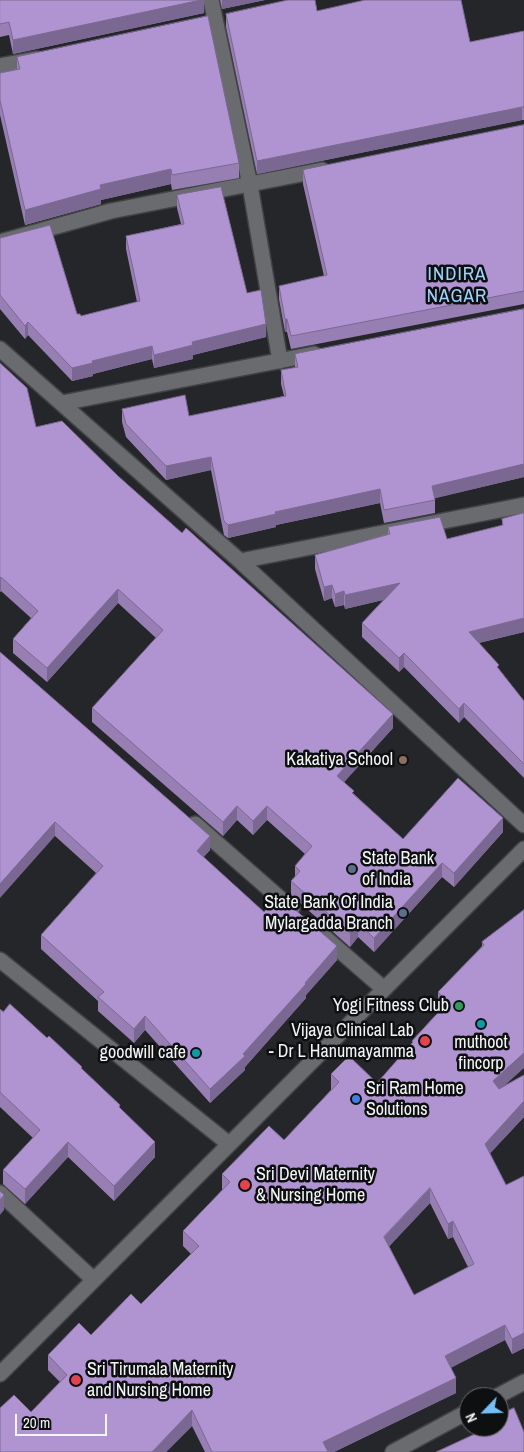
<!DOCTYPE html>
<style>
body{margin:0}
#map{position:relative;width:524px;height:1452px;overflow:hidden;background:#242629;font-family:"Archivo Narrow",sans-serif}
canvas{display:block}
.north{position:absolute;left:459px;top:1387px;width:50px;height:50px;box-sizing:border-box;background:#0e0f10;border:1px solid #6a6b6c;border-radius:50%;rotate:246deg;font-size:14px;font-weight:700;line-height:20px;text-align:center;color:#f4f5f7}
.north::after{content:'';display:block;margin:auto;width:18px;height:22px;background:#74c0f6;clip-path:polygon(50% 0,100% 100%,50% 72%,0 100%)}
.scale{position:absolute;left:15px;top:1414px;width:92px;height:22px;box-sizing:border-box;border:2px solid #f4f5f7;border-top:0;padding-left:6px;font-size:15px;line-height:18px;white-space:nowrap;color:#f4f5f7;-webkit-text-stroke:4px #0e0f10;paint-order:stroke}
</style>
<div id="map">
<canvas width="524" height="1452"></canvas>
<div class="north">N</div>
<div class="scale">20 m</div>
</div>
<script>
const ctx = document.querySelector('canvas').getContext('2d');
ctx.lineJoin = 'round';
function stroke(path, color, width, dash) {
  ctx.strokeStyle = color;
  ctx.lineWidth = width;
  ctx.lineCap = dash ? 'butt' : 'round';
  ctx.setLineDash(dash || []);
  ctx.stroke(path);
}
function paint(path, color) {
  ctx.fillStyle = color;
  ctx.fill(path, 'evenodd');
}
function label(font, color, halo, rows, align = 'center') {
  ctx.font = font + ' "Archivo Narrow",sans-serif';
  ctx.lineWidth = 5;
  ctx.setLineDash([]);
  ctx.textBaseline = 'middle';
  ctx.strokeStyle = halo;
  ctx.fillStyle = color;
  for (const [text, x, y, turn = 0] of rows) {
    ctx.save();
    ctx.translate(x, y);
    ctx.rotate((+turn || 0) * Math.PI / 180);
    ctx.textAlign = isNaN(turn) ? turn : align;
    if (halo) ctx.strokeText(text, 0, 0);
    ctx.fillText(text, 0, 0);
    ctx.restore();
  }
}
const minor = new Path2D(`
 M 211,0 L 250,185 L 280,361
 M 0,66 L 36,59
 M 0,242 L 111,211 L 322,170
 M 0,349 L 240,561 L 524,825
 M 62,403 L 314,354
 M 240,561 L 524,505
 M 195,824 L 292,909
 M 323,936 L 384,989
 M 0,960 L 229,1144
 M 0,1193 L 94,1280
 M 0,1374 L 524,849
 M 496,1397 L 524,1382
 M 393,1452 L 469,1411`);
const wall = new Path2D(`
 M 0,0 L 204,0 L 204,13 L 13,54 L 9,35 L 0,37 Z
 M 220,0 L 265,0 L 222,9 Z
 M 317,11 L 470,42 L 524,31 L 524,120 L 522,120 L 257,174 L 226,27 L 226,14 Z
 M 17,57 L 239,163 L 239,178 L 172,190 L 171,184 L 101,200 L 101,204 L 25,225 L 0,115 L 0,73 L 17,69 Z
 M 524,125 L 524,304 L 291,349 L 287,332 L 285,332 L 279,299 L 279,286 L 324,276 L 303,184 L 303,170 Z
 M 177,195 L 247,293 L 266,337 L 193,355 L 193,359 L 154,368 L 152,359 L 93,374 L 93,376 L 72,381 L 28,335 L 25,339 L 0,309 L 0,238 L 77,314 L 81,316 L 137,302 L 126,249 L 126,236 L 181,224 L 177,208 Z
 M 295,354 L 524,477 L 435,498 L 435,513 L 384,523 L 380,503 L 276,525 L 276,527 L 228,538 L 224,535 L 211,470 L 166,480 L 126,437 L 122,422 L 122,409 L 189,416 L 284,396 L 281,384 L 281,370 L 295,368 Z
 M 0,363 L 36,427 L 118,476 L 393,728 L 344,782 L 354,794 L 403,839 L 503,832 L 454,887 L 442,877 L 374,952 L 358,937 L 350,947 L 291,895 L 291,881 L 295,877 L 295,866 L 305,854 L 267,820 L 253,835 L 237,820 L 223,836 L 92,722 L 92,708 L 156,638 L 118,603 L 47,682 L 13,653 L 13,639 L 31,618 L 1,591 L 0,592 Z
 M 524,513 L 524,632 L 479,643 L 524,701 L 524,778 L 464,717 L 459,723 L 404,667 L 399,672 L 362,637 L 362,623 L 383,600 L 345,609 L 344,605 L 335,607 L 332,598 L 324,601 L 315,569 L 315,555 L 388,534 L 388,527 L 447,539 L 502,526 L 502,519 Z
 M 0,652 L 210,850 L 203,857 L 264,912 L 337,960 L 306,995 L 306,998 L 245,1067 L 245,1070 L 210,1103 L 145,1030 L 134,1043 L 98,1011 L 98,1001 L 41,949 L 41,935 L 96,873 L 55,836 Z
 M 524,910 L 505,1085 L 524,1075 L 524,1117 L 490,1153 L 506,1185 L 524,1176 L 524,1348 L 512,1354 L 505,1340 L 451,1367 L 456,1393 L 334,1452 L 205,1452 L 192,1426 L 166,1452 L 0,1452 L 31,1412 L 60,1382 L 48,1370 L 48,1355 L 91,1335 L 141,1304 L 191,1254 L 183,1246 L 183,1231 L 223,1190 L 222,1189 L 222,1174 L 284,1140 L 331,1090 L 331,1074 L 377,1083 L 412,1044 L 412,1041 L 441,1009 L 438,1007 L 438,992 L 482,946 L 482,942 ZM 430,1203 L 448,1239 L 453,1237 L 468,1267 L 414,1295 L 389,1246 Z
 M 0,1009 L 47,1038 L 82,1070 L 120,1109 L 155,1157 L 114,1201 L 68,1157 L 25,1204 L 3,1184 L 3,1170 L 33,1138 L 0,1107 Z`);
const shadedWall = new Path2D(`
 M 201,0 L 204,0 L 204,13 L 13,54 L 13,40 Z
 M 222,0 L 265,0 L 222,9 Z
 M 522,107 L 522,120 L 257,174 L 257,161 Z
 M 171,169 L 171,184 L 101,200 L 101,204 L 25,225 L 25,210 L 100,185 Z
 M 285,319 L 287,319 L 287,332 L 285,332 Z
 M 28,322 L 28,335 L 25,339 L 25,326 Z
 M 266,324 L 266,337 L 193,355 L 193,359 L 154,368 L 154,355 L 192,342 Z
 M 152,346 L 152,359 L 93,374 L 93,376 L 72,381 L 72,368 L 92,361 Z
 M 211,457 L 211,470 L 166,480 L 166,466 Z
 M 524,464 L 524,477 L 432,499 L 432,486 Z
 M 380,489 L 380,503 L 276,525 L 276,527 L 228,538 L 228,525 L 275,512 Z
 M 1,577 L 1,591 L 0,592 L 0,578 Z
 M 400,583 L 400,596 L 345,609 L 345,595 Z
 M 332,585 L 332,598 L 324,601 L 324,587 Z
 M 118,589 L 118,603 L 47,682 L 47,668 Z
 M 344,591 L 344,605 L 335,607 L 335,594 Z
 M 524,618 L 524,632 L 469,645 L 469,632 Z
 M 404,653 L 404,667 L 399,672 L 399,658 Z
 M 464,703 L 464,717 L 459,723 L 459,709 Z
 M 393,714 L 393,728 L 337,790 L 337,776 Z
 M 237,806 L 237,820 L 223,836 L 223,822 Z
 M 267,806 L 267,820 L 253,835 L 253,821 Z
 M 503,818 L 503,832 L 454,887 L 454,873 Z
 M 55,822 L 55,836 L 0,898 L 0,884 Z
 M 210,836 L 210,850 L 197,865 L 197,851 Z
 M 442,863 L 442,877 L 374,952 L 374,938 Z
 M 358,923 L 358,937 L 350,947 L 350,933 Z
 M 337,946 L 337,960 L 306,995 L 306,998 L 245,1067 L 245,1070 L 210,1103 L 210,1089 L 243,1054 L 305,983 Z
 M 145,1016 L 145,1030 L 134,1043 L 134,1029 Z
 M 524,1053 L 524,1068 L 493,1096 L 493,1081 Z
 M 524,1101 L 524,1117 L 485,1159 L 485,1144 Z
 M 68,1142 L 68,1157 L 25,1204 L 25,1189 Z
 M 155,1142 L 155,1157 L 114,1201 L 114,1186 Z
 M 430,1188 L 430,1203 L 384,1252 L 384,1237 Z
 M 4,1195 L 4,1210 L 0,1215 L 0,1200 Z
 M 453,1221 L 453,1237 L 448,1239 L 448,1224 Z
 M 505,1325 L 505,1340 L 445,1371 L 445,1356 Z
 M 524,1333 L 524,1348 L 512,1354 L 512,1339 Z
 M 456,1378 L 456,1393 L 334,1452 L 323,1452 L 323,1442 Z
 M 192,1410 L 192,1426 L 166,1452 L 152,1452 Z`);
const building = new Path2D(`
 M 0,0 L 201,0 L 13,40 L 9,22 L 0,24 Z
 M 288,0 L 315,0 L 317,11 L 365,0 L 461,0 L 470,42 L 524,31 L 524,107 L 522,107 L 257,161 L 226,14 Z
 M 208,16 L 239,163 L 172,175 L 171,169 L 100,185 L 101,189 L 25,210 L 0,100 L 0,73 L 20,69 L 17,57 Z
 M 524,125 L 524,291 L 291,336 L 287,319 L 285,319 L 279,286 L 327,275 L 303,170 Z
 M 221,187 L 247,293 L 261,290 L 266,324 L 192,342 L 193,345 L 154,355 L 152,346 L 92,361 L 93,363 L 72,368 L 28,322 L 25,326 L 0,295 L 0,238 L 50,225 L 77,314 L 80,314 L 81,316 L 140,301 L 126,236 L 184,224 L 177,195 Z
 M 524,309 L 524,464 L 432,486 L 435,500 L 384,510 L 380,489 L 275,512 L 276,514 L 228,525 L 224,521 L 211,457 L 166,466 L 126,424 L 122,409 L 185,395 L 189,416 L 286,396 L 281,370 L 298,367 L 295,354 Z
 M 0,363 L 27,388 L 36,427 L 62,421 L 118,476 L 182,533 L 186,528 L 393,714 L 337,776 L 354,791 L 352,793 L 403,839 L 458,778 L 503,818 L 454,873 L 442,863 L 374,938 L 358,923 L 350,933 L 291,881 L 300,871 L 295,866 L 312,846 L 267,806 L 253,821 L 237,806 L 223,822 L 92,708 L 163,630 L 118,589 L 47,668 L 13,639 L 38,611 L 1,577 L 0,578 Z
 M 524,513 L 524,618 L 469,632 L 499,665 L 497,667 L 524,701 L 524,764 L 464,703 L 459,709 L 404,653 L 399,658 L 362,623 L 400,583 L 345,595 L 344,591 L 335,594 L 332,585 L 324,587 L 315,555 L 390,534 L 388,527 L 440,517 L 447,539 L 503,525 L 502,519 Z
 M 0,652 L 210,836 L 197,851 L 264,912 L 278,895 L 337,946 L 305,983 L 306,984 L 243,1054 L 245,1056 L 210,1089 L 145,1016 L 134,1029 L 98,997 L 104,992 L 41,935 L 103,866 L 55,822 L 0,884 Z
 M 524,910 L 524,1053 L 493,1081 L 499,1089 L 524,1075 L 524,1101 L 485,1144 L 506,1185 L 524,1176 L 524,1333 L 512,1339 L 505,1325 L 445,1356 L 456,1378 L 323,1442 L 328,1452 L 212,1452 L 192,1410 L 152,1452 L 0,1452 L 0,1408 L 14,1395 L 31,1412 L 67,1375 L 48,1355 L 79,1323 L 91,1335 L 131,1294 L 141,1304 L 199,1246 L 183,1231 L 230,1182 L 222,1174 L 269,1126 L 284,1140 L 339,1082 L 331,1074 L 349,1056 L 377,1083 L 413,1042 L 412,1041 L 448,1002 L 438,992 L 484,945 L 482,942 ZM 430,1188 L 448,1224 L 453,1221 L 474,1264 L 414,1295 L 384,1237 Z
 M 10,1004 L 47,1038 L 49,1036 L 82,1067 L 81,1068 L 120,1105 L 119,1107 L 155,1142 L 114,1186 L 68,1142 L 25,1189 L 3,1170 L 40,1130 L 0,1092 L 0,1009 L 3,1012 Z
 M 0,1191 L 4,1195 L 0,1200 Z
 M 514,1408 L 524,1432 L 524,1452 L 436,1452 L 477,1433 L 474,1428 L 476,1427 L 499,1427 L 499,1415 Z`);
const markers = [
 [403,760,5,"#8d6e63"],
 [352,869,5,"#5c6f8a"],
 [403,913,5,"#5c6f8a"],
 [459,1006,5,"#2e9e5b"],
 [481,1024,5,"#0f9aa8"],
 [425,1041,6,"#e0444e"],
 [196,1053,5,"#0f9aa8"],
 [356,1099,5,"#3f7fe0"],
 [245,1185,6,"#e0444e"],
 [76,1380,6,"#e0444e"]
];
const poiNames = [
 ["Kakatiya School",393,760],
 ["State Bank",362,859,"left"],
 ["of India",362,880,"left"],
 ["State Bank Of India",393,903],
 ["Mylargadda Branch",393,924],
 ["Yogi Fitness Club",449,1006],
 ["Vijaya Clinical Lab",414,1031],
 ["- Dr L Hanumayamma",414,1052],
 ["muthoot",481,1043,"center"],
 ["fincorp",481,1064,"center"],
 ["goodwill cafe",186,1053],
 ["Sri Ram Home",366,1089,"left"],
 ["Solutions",366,1110,"left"],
 ["Sri Devi Maternity",256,1175,"left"],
 ["& Nursing Home",256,1196,"left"],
 ["Sri Tirumala Maternity",87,1370,"left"],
 ["and Nursing Home",87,1391,"left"]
];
const neighbourhoodNames = [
 ["INDIRA",457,275],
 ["NAGAR",457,297]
];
stroke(minor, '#414244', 18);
stroke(minor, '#696b6f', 15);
paint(wall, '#977fb4');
paint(shadedWall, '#7b6892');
paint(building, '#b094d1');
stroke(building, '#7b6892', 1);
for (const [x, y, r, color] of markers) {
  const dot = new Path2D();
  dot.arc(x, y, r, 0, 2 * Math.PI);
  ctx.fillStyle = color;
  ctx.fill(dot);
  stroke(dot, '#0e0f10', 2);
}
label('18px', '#f4f5f7', '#0e0f10', poiNames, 'right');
ctx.letterSpacing = '1px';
label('19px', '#9dd4fd', '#0e0f10', neighbourhoodNames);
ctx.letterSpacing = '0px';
</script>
